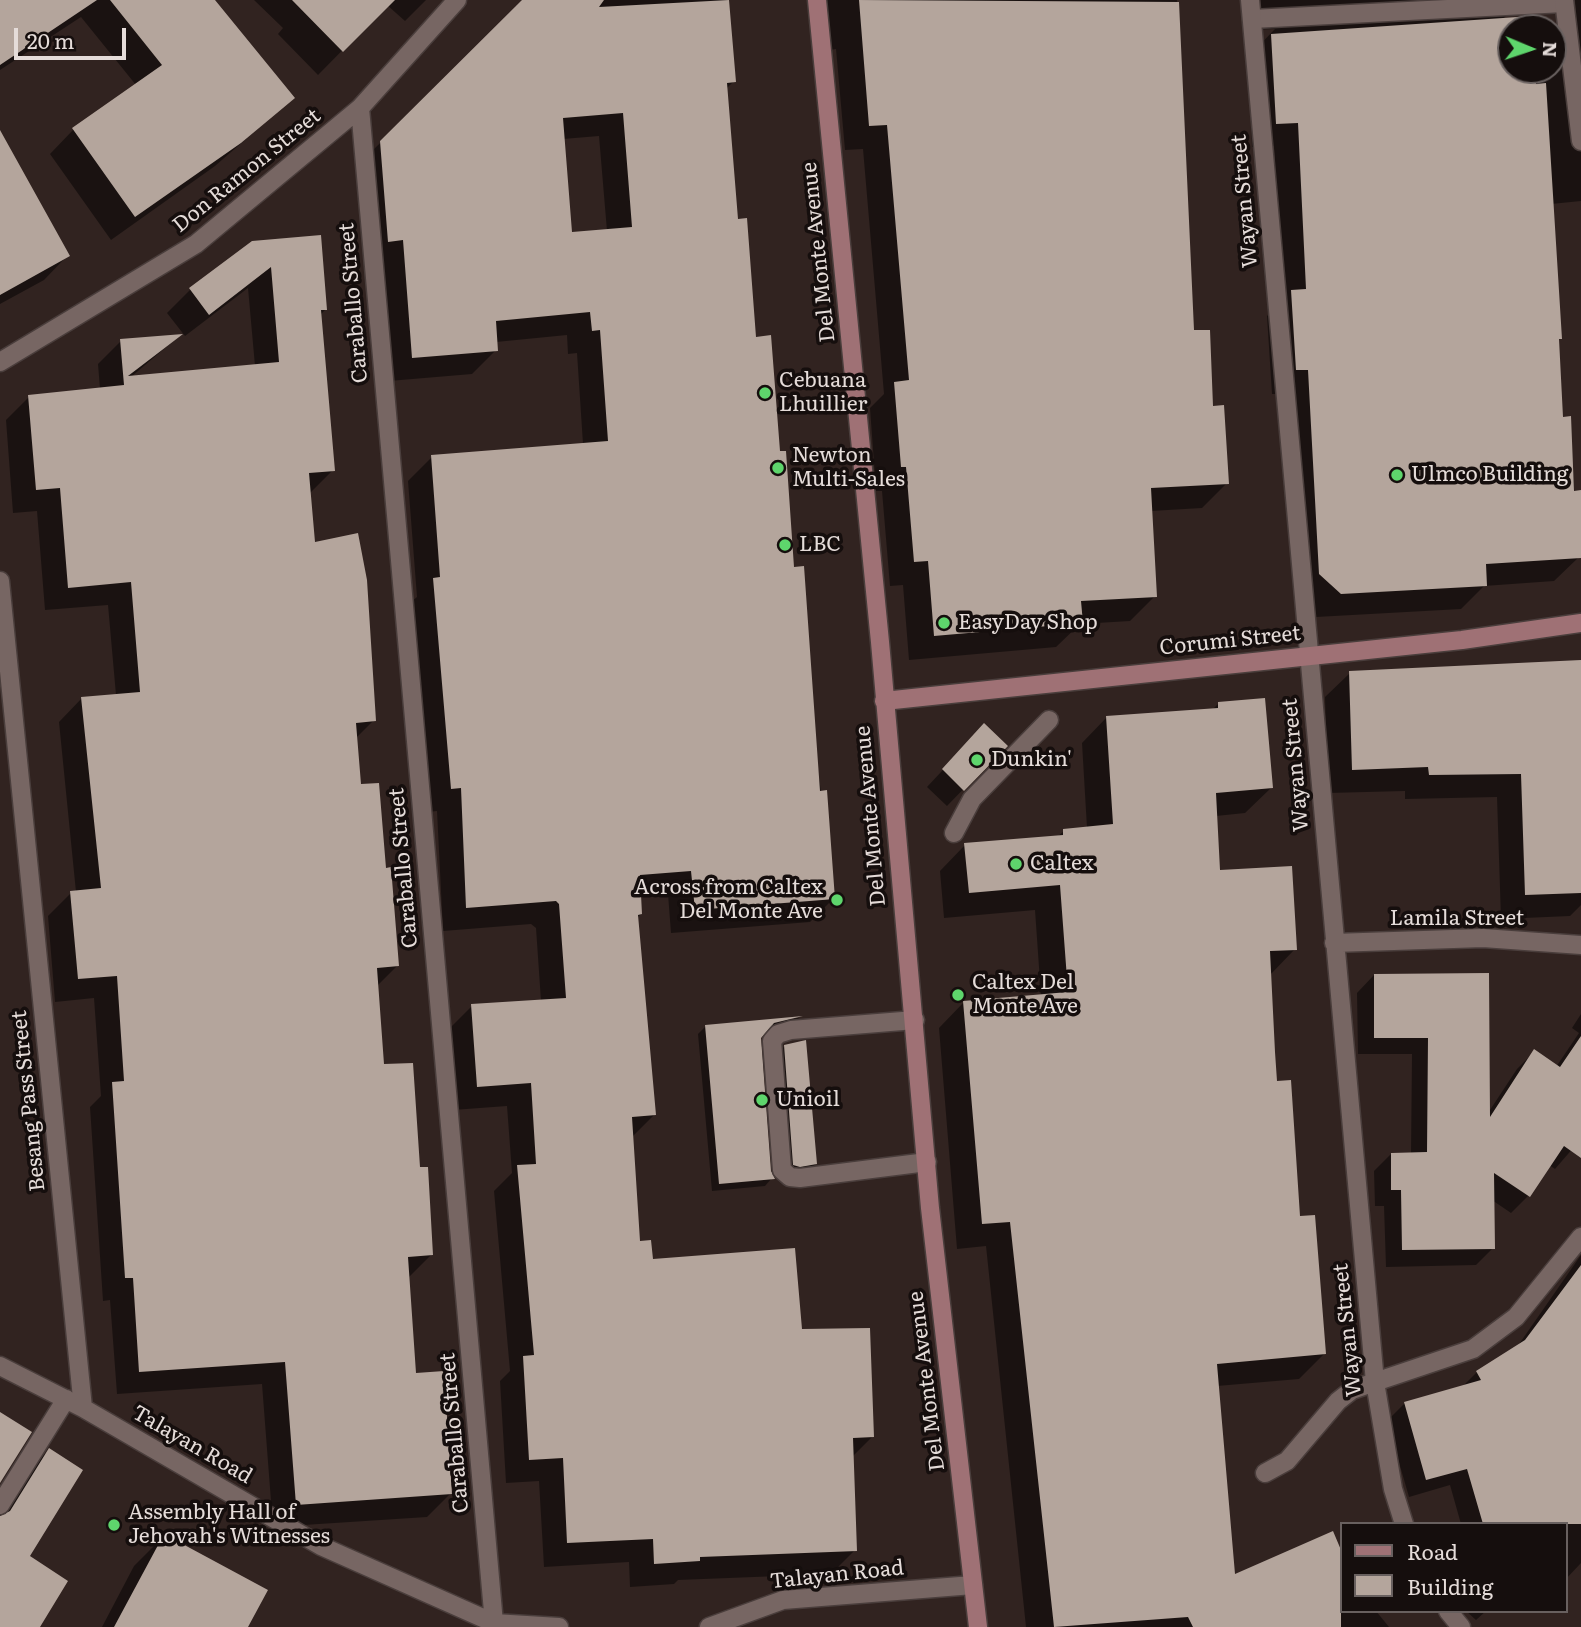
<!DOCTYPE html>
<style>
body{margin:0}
#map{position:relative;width:1581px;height:1627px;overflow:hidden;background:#312320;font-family:Literata,serif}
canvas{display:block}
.legend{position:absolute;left:1340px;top:1522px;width:228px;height:91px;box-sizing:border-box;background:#150e0d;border:2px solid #68605f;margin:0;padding:9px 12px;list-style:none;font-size:21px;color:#e5dcd9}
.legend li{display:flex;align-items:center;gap:14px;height:35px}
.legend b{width:35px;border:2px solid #68605f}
.north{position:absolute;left:1497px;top:14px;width:70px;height:70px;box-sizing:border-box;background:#150e0d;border:2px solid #68605f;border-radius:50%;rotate:92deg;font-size:19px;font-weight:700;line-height:28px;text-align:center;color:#e5dcd9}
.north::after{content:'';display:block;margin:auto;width:24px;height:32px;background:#5ed56c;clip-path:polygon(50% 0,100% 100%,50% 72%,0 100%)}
.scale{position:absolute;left:14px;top:28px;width:112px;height:32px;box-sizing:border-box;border:4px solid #e5dcd9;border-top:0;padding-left:9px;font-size:21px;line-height:24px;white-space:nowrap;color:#e5dcd9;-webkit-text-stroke:5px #150e0d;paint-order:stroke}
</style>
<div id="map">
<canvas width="1581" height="1627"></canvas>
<ul class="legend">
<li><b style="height:9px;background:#9f7175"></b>Road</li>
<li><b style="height:19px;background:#b4a59c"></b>Building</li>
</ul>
<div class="north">N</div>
<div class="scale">20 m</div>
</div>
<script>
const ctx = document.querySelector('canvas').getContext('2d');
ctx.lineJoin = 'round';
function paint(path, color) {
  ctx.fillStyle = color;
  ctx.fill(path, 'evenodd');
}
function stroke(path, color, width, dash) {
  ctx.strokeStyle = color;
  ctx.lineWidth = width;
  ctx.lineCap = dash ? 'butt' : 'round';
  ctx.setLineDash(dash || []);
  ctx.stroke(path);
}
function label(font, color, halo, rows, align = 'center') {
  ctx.font = font + ' Literata,serif';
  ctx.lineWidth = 7;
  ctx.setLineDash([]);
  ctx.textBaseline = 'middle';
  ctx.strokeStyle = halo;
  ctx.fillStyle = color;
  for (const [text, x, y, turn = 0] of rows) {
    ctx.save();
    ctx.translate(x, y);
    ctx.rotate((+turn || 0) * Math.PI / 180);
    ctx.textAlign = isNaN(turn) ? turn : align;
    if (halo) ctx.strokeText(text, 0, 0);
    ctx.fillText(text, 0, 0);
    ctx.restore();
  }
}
const shadow = new Path2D(`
 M 0,0 L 212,0 L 293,98 L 215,166 L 111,240 L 50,154 L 73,130 L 136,85 L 81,17 L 0,70 Z
 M 254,0 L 426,0 L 405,21 L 387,5 L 318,75 L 278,34 L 283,28 Z
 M 524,0 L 727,0 L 734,81 L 726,89 L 736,221 L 754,338 L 779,453 L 834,898 L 810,922 L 671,933 L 668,894 L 639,896 L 641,914 L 637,918 L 655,1114 L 631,1138 L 638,1243 L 651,1261 L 800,1331 L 873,1436 L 852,1457 L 855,1550 L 831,1574 L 678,1580 L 674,1584 L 630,1587 L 629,1562 L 544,1567 L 539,1481 L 506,1483 L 500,1381 L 510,1371 L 494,1191 L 512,1173 L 507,1106 L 453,1110 L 448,1030 L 472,1006 L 541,1001 L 536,928 L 531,924 L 443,931 L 437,811 L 428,812 L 410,603 L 417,597 L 408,481 L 432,457 L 583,444 L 577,353 L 568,354 L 567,335 L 496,342 L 496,350 L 472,374 L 389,381 L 379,264 L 365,265 L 357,166 ZM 599,136 L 607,231 L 570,234 L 563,139 Z
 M 826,0 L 1177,0 L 1193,332 L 1227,483 L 1202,508 L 1151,511 L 1155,596 L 1130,621 L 1080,624 L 1056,647 L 909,660 L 903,585 L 890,586 L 882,491 L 876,491 L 870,408 L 884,394 L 863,149 L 845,150 L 836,49 L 830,50 Z
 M 1246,0 L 1522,0 L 1503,19 L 1531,28 L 1511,28 L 1511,70 L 1553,70 L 1553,48 L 1556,47 L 1559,68 L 1578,49 L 1575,0 L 1581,0 L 1581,201 L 1551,204 L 1561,418 L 1569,418 L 1579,557 L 1554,581 L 1484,586 L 1461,609 L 1316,617 L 1295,599 L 1284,394 L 1272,394 L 1267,316 L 1281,302 L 1274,146 L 1252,147 L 1249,56 L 1275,29 L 1247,30 Z
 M 0,173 L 67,256 L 44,280 L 0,304 Z
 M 252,243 L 326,309 L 320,315 L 333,470 L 309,494 L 314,544 L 374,720 L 355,739 L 360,786 L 385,870 L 398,965 L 376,987 L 383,1066 L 418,1169 L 431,1255 L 408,1278 L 415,1375 L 450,1494 L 427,1517 L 273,1527 L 262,1384 L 117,1394 L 110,1300 L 103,1301 L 90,1107 L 101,1096 L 94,998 L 55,1002 L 48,916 L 71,893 L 76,892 L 59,722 L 82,698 L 116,695 L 108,605 L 45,610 L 37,511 L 13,513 L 6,420 L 29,397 L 100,389 L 98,364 L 121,341 L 179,336 L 131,377 L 255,366 L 248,288 L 185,336 L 167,313 L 191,289 Z
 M 1581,662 L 1581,905 L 1570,916 L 1501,919 L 1497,797 L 1405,799 L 1405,791 L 1328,793 L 1325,697 L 1350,673 Z
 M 1219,703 L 1271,788 L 1245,813 L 1216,816 L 1218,871 L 1295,949 L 1270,975 L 1275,1083 L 1325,1353 L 1299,1379 L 1217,1386 L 1233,1577 L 1332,1533 L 1341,1555 L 1341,1611 L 1376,1611 L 1389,1627 L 1026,1627 L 986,1246 L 957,1249 L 939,1028 L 964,1002 L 1041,996 L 1035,910 L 944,918 L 940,871 L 965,845 L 1057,837 L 1064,831 L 1087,828 L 1082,743 L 1107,717 L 1212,710 Z
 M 969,742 L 1005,746 L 947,806 L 927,787 Z
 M 1374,975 L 1488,975 L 1488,1113 L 1517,1069 L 1534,1052 L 1556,1067 L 1579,1033 L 1572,1028 L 1581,1014 L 1581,1139 L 1555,1169 L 1549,1165 L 1528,1196 L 1511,1213 L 1492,1200 L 1493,1248 L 1476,1265 L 1386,1267 L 1384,1206 L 1375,1206 L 1374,1171 L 1391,1154 L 1411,1154 L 1412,1054 L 1358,1054 L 1357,993 Z
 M 799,1018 L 794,1023 L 766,1030 L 759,1037 L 769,1171 L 772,1178 L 765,1186 L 712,1191 L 698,1034 L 706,1026 Z
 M 785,1046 L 816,1164 L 808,1171 L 786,1172 L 777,1054 Z
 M 1581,1255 L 1581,1563 L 1565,1580 L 1565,1524 L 1461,1524 L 1450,1485 L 1409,1497 L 1387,1421 L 1404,1404 L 1462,1387 L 1477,1372 L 1517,1347 Z
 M 49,1450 L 27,1557 L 37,1627 L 0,1627 L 0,1515 L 26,1473 Z
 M 164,1536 L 246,1627 L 102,1627 L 134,1566 Z
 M 1466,1611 L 1486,1611 L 1476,1620 Z`);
const building = new Path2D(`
 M 0,0 L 97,0 L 0,65 Z
 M 110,0 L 215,0 L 295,98 L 241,143 L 135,217 L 72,128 L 162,65 Z
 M 292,0 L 395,0 L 343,52 Z
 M 522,0 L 604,0 L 599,7 L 729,0 L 736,82 L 727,83 L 738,219 L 747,218 L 756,337 L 771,335 L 780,451 L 786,451 L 794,567 L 804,566 L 820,791 L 827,790 L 835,899 L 695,910 L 691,871 L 640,875 L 642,914 L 638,915 L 656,1115 L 632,1117 L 640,1241 L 651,1240 L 653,1259 L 795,1248 L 802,1329 L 870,1328 L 874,1437 L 853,1438 L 857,1551 L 700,1557 L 700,1561 L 654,1564 L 653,1539 L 567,1543 L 563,1458 L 529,1460 L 523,1356 L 534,1355 L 517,1165 L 536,1164 L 531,1083 L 477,1087 L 471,1004 L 566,998 L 559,904 L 556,901 L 466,908 L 461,788 L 451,789 L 433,578 L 440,577 L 431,455 L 608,441 L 600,330 L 592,331 L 590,312 L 496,321 L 498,351 L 412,358 L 403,240 L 388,242 L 380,141 ZM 623,113 L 632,227 L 572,232 L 563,118 Z
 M 859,0 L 1179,2 L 1194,330 L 1210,330 L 1213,406 L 1224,405 L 1229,484 L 1151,488 L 1157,597 L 1081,601 L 1083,623 L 934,636 L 928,561 L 914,562 L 906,467 L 901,467 L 894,382 L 909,380 L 887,125 L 869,126 Z
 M 1532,16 L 1533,28 L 1511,28 L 1511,70 L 1535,70 L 1536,84 L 1546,83 L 1562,339 L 1559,339 L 1563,417 L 1571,416 L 1574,491 L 1581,490 L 1581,558 L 1486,564 L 1487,586 L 1341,594 L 1319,574 L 1308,370 L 1296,370 L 1291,290 L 1306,289 L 1298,123 L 1276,124 L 1271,34 Z
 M 0,130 L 70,256 L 0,295 Z
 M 321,235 L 327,310 L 321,310 L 335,471 L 309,473 L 315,542 L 358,533 L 367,580 L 376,721 L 356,723 L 361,784 L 379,783 L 386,868 L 391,867 L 399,966 L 377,968 L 384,1064 L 413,1063 L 420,1167 L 428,1167 L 433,1255 L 408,1257 L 416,1373 L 444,1371 L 452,1494 L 296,1505 L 285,1362 L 139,1372 L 133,1278 L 125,1278 L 112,1082 L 124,1081 L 117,976 L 78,979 L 70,891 L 101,888 L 81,697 L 140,692 L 131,582 L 68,588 L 60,488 L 36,490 L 28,395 L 124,385 L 120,339 L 183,334 L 128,376 L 279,362 L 271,267 L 209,315 L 189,288 L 252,241 Z
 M 1581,660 L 1581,893 L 1525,895 L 1521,774 L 1429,775 L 1428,767 L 1352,770 L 1349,671 Z
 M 1265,698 L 1273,788 L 1216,793 L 1220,870 L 1292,866 L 1297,950 L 1270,951 L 1275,1052 L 1277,1081 L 1291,1080 L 1300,1216 L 1315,1215 L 1326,1354 L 1217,1364 L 1235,1574 L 1333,1531 L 1341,1550 L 1341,1627 L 1193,1627 L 1188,1617 L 1054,1627 L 1010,1222 L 982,1224 L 963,1001 L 1068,992 L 1060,885 L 969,893 L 964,843 L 1063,835 L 1063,829 L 1113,824 L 1106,716 L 1218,708 L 1218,702 Z
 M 984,723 L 1008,746 L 964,791 L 942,769 Z
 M 1489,973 L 1490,1117 L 1534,1049 L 1560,1067 L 1581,1036 L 1581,1158 L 1564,1146 L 1530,1197 L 1494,1173 L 1495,1249 L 1402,1250 L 1401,1190 L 1391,1190 L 1391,1153 L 1427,1152 L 1428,1038 L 1374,1038 L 1374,974 Z
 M 803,1016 L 774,1023 L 761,1038 L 771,1171 L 775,1179 L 719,1184 L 705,1025 Z
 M 806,1040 L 817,1164 L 800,1167 L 793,1165 L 784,1045 Z
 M 1581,1265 L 1581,1524 L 1483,1524 L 1467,1469 L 1426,1480 L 1404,1402 L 1481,1380 L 1476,1371 L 1525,1340 Z
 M 0,1412 L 32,1432 L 0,1483 Z
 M 49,1448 L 83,1470 L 30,1556 L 68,1581 L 40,1627 L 0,1627 L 0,1516 L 10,1511 Z
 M 164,1534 L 268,1590 L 248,1627 L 114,1627 Z`);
const lane = new Path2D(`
 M 1252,19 L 1564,3
 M 954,833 L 972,799 L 1049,720
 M 915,1020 L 791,1030 L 778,1034 L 772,1041 L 782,1170 L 790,1177 L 800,1178 L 927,1162
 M 1265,1473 L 1287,1461 L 1338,1401 L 1352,1390 L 1375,1382`);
const street = new Path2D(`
 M 1250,0 L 1375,1382 L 1393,1489 L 1404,1524
 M 1564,0 L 1581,141
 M 360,108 L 494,1623
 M 0,362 L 196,244 L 360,108 L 457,0
 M 0,581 L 83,1408
 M 1334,943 L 1483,938 L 1581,945
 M 0,1366 L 83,1408 L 321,1546 L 494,1623 L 559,1627
 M 1375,1382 L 1473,1349 L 1516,1317 L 1581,1237
 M 0,1505 L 66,1399
 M 1448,1611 L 1461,1627
 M 709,1627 L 783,1600 L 973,1585`);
const secondary = new Path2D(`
 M 817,0 L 880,642 L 930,1208 L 978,1627
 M 884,701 L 1462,640 L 1581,623`);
const markers = [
 [765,393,7,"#5ed56c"],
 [778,468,7,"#5ed56c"],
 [1397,475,7,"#5ed56c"],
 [785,545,7,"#5ed56c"],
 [944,623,7,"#5ed56c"],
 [977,760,7,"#5ed56c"],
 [1016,864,7,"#5ed56c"],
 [837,900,7,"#5ed56c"],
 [958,995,7,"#5ed56c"],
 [762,1100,7,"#5ed56c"],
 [114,1525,7,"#5ed56c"]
];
const streetNames = [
 ["Don Ramon Street",247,171,-39],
 ["Wayan Street",1245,201,-95],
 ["Del Monte Avenue",819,252,-96],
 ["Caraballo Street",354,303,-95],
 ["Corumi Street",1230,641,-6],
 ["Wayan Street",1296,765,-95],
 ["Del Monte Avenue",871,816,-95],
 ["Caraballo Street",404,868,-95],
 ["Lamila Street",1457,919],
 ["Besang Pass Street",29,1101,-96],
 ["Wayan Street",1348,1330,-96],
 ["Del Monte Avenue",927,1381,-97],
 ["Caraballo Street",455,1433,-95],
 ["Talayan Road",192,1445,30],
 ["Talayan Road",837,1575,-6]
];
const poiNames = [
 ["Cebuana",779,381],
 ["Lhuillier",779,405],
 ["Newton",792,456],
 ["Multi-Sales",792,480],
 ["Ulmco Building",1411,475],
 ["LBC",799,545],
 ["EasyDay Shop",958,623],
 ["Dunkin'",991,760],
 ["Caltex",1030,864],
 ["Across from Caltex",823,888,"right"],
 ["Del Monte Ave",823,912,"right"],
 ["Caltex Del",972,983],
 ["Monte Ave",972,1007],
 ["Unioil",776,1100],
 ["Assembly Hall of",128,1513],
 ["Jehovah's Witnesses",128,1537]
];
paint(shadow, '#0007');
paint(building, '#b4a59c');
stroke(lane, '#4a3e3c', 21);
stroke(street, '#4a3e3c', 21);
stroke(secondary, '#4a3e3c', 21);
stroke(lane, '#776663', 18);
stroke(street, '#776663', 18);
stroke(secondary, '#9f7175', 18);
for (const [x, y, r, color] of markers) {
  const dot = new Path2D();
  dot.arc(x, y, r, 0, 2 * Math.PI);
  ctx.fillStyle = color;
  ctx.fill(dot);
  stroke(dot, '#150e0d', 2.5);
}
label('21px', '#e5dcd9', '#150e0d', streetNames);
label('21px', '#e5dcd9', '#150e0d', poiNames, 'left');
</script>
